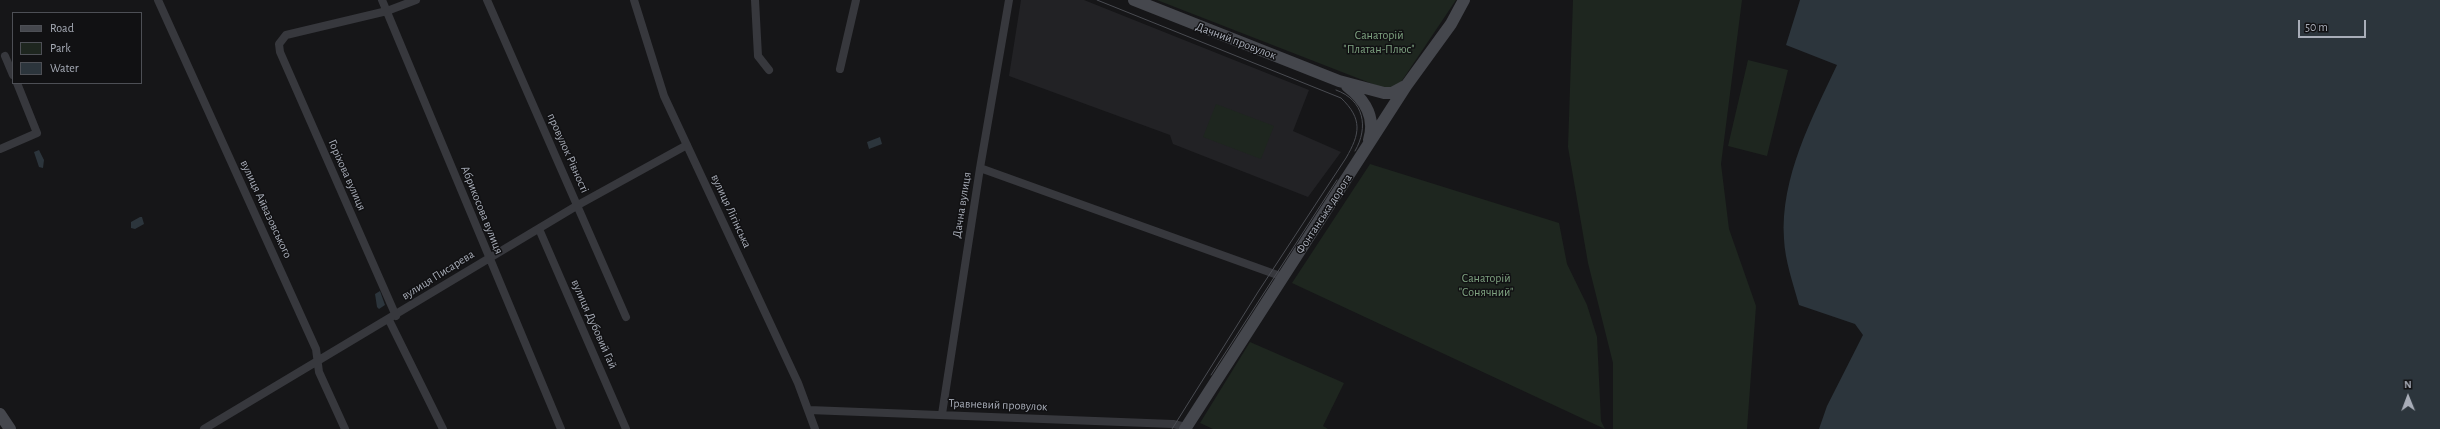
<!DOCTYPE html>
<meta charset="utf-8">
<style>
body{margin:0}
#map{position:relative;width:2440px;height:429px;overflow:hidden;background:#161618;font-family:"Alegreya Sans",sans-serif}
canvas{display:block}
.legend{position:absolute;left:12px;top:12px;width:130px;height:72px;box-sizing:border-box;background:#111113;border:1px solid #4d4f55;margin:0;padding:5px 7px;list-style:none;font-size:12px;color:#a8adb8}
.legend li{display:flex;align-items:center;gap:8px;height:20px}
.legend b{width:20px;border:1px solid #4d4f55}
.north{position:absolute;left:2388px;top:377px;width:40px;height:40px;-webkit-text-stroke:3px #111113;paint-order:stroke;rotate:359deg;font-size:11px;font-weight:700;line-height:16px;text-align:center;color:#a8adb8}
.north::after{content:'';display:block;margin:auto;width:14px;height:18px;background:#a8adb8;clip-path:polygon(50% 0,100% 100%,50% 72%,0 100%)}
.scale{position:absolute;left:2298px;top:20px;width:68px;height:18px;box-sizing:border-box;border:2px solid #a8adb8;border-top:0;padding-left:5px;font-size:12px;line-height:14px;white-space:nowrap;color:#a8adb8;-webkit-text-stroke:3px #111113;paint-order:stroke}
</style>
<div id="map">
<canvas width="2440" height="429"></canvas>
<ul class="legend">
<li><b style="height:5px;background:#45474d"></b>Road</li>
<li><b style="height:11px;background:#1e261f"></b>Park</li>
<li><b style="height:11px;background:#2c353c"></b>Water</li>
</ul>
<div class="north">N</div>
<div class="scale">50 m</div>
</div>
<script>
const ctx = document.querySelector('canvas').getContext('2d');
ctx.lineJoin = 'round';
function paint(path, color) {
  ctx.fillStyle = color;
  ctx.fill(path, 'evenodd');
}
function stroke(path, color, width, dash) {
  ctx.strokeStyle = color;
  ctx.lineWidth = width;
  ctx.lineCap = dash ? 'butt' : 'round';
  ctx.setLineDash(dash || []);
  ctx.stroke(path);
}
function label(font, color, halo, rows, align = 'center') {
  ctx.font = font + ' "Alegreya Sans",sans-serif';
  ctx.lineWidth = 3;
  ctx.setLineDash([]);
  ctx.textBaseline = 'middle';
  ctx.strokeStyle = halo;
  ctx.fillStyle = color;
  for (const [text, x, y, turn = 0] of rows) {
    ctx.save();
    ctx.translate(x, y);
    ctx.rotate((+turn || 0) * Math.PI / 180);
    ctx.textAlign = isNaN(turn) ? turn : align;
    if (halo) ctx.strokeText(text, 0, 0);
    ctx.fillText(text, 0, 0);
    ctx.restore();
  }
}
const built = new Path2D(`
 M 1021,0 L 1084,0 L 1309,90 L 1293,131 L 1341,152 L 1308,197 L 1173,144 L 1170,135 L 1009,76 Z`);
const green = new Path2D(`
 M 1157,0 L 1456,0 L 1397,88 L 1383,88 Z
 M 1573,0 L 1742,0 L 1721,164 L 1729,229 L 1756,306 L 1747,429 L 1613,429 L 1613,363 L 1588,263 L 1568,147 Z
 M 1748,60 L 1788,70 L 1767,156 L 1728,146 Z
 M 1216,104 L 1274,126 L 1261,159 L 1203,137 Z
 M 1370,164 L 1559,223 L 1567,264 L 1587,305 L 1597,337 L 1601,421 L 1605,429 L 1292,283 Z
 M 1250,342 L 1344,383 L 1323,426 L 1328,429 L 1213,429 L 1200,423 Z`);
const water = new Path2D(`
 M 1800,0 L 2440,0 L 2440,429 L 1819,429 L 1827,406 L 1863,335 L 1855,324 L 1799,305 C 1793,283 1785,261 1784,239 C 1780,178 1812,118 1837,65 L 1786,45 Z
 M 880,137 L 882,144 L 869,149 L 867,142 Z
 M 39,150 L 44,160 L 43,168 L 39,167 L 34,152 Z
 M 140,217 L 142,217 L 144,224 L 135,229 L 131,228 L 131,222 Z
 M 380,291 L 385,305 L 379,309 L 377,307 L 375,294 Z`);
const street = new Path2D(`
 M 158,0 L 316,349 L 319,372 L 345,429
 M 382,0 L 561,429
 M 487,0 L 626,317
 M 634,0 L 664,96 L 798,383 L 815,429
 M 755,0 L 758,56 L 769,70
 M 5,56 L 13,75
 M 840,69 L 856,0
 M 0,149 L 37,133 L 17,83
 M 980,168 L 1283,277
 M 539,229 L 626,429
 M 396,316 L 280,52 L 279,44 L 286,35 L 387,11 L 416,0
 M 389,320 L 443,429
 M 809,410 L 1173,424 L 1186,427
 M 942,414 L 980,168 L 1009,0
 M 204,429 L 578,205 L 687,145`);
const secondary = new Path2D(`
 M 1134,0 L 1339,81 L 1384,93 L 1392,93 L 1405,86
 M 1347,86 C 1365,100 1376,117 1369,140
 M 0,414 L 10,429
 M 1185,429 L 1406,86 L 1451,24 L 1464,0`);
const tram = new Path2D(`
 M 1097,0 L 1341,98 C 1363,119 1360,134 1346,158 L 1258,292 L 1172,429
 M 1336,90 C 1364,100 1369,127 1355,151
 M 1211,375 L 1337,180`);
const parkNames = [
 ["Санаторій",1379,35],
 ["\"Платан-Плюс\"",1379,49],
 ["Санаторій",1486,278],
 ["\"Сонячний\"",1486,292]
];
const streetNames = [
 ["Дачний провулок",1236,41,21],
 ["провулок Рівності",568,153,66],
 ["Горіхова вулиця",347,175,66],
 ["Дачна вулиця",962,205,-81],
 ["вулиця Айвазовського",266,209,65],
 ["Абрикосова вулиця",482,210,68],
 ["вулиця Лігінська",731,211,65],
 ["Фонтанська дорога",1324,214,-57],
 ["вулиця Писарева",438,275,-32],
 ["вулиця Дубовий Гай",594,324,66],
 ["Травневий провулок",998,405,2]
];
paint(built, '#222225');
paint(green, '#1e261f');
paint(water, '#2c353c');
stroke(street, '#37383d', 8);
stroke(secondary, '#45474d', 12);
stroke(tram, '#4a4c52', 1);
label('12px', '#7fa381', '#111113', parkNames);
label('12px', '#a8adb8', '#111113', streetNames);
</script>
